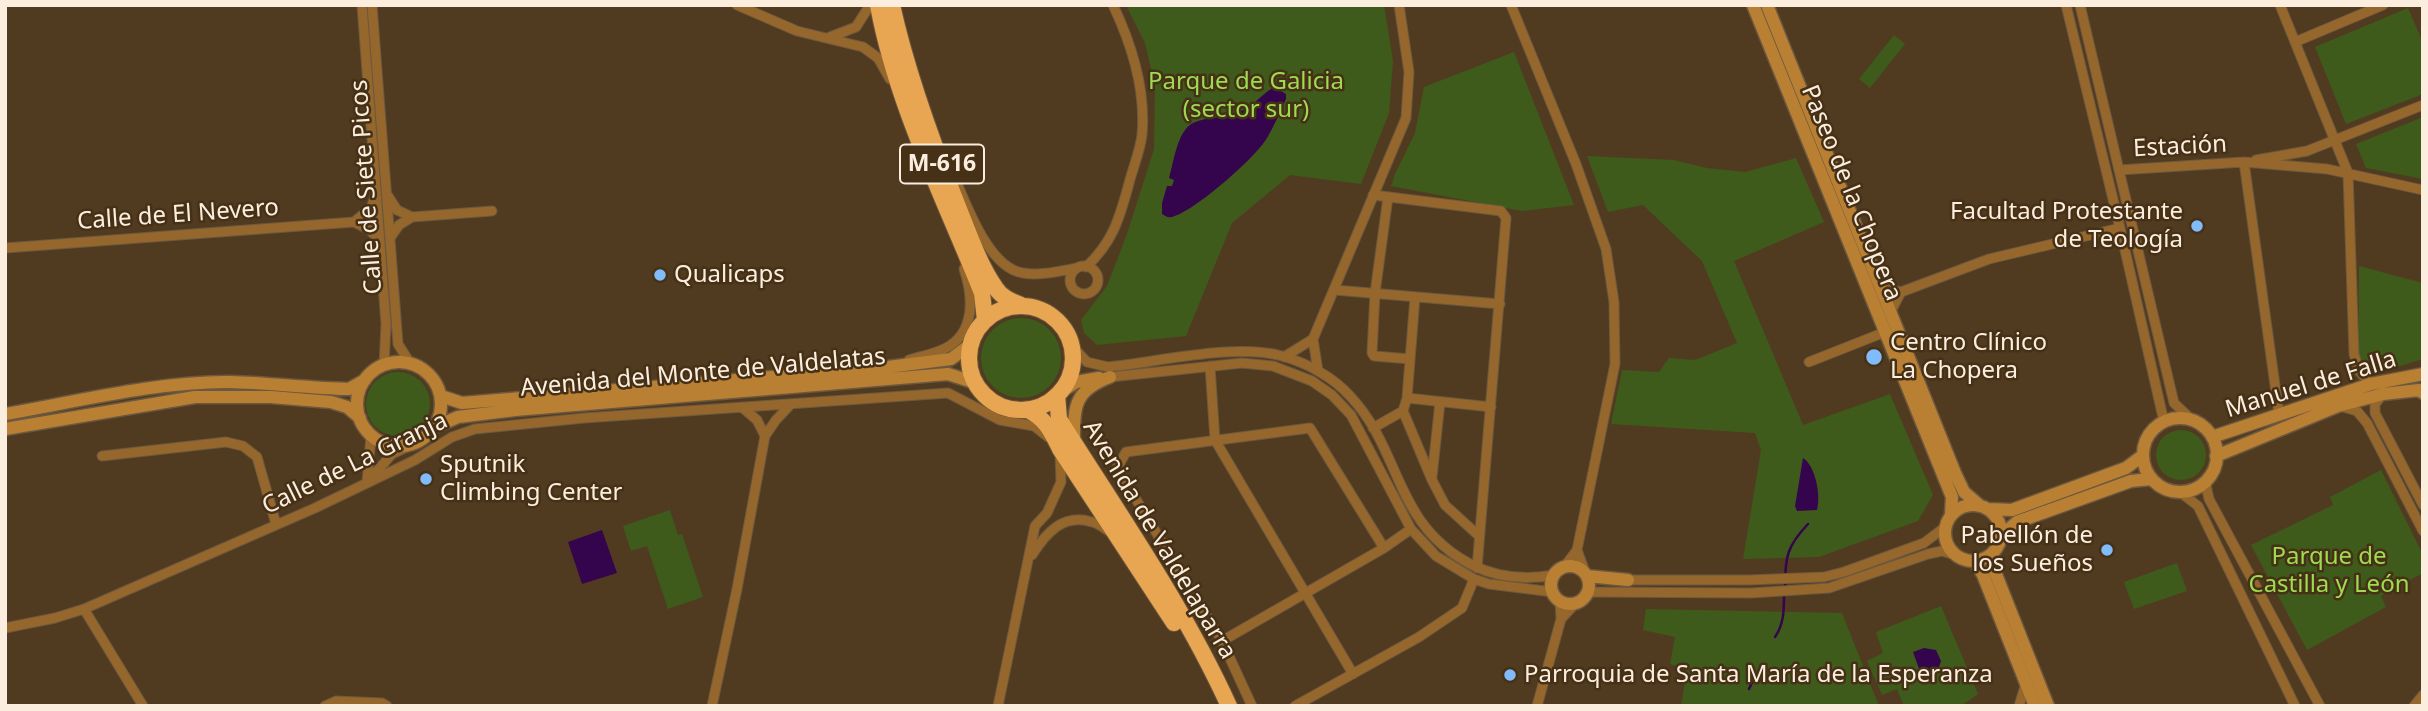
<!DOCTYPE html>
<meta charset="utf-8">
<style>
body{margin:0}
#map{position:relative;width:2428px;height:711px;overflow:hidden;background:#513b20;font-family:"Noto Sans",sans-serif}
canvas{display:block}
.frame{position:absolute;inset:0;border:7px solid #fceedf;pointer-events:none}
</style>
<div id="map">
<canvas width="2428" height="711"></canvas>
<div class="frame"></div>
</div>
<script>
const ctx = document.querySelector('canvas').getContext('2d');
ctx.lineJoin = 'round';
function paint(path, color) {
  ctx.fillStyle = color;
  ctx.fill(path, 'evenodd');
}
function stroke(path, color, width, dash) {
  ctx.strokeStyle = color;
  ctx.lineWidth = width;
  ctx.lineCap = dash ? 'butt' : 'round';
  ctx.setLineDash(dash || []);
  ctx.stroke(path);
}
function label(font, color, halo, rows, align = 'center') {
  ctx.font = font + ' "Noto Sans",sans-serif';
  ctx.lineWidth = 5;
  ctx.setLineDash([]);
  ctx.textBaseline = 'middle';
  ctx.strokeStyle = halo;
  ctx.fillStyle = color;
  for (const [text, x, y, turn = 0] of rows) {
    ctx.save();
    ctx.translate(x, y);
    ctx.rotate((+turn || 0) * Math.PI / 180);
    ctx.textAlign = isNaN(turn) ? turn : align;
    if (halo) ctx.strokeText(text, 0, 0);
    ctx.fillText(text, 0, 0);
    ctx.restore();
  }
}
const green = new Path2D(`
 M 1126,5 L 1384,5 L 1393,61 L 1389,113 L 1361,184 L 1290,175 L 1232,223 L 1186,336 L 1097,345 L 1084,333 L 1081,320 L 1107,286 L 1127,234 L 1154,149 L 1155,86 L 1145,43 Z
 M 2408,8 L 2423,43 L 2423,94 L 2346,124 L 2315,47 Z
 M 1894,35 L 1905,44 L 1870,88 L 1859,79 Z
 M 1514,52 L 1574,205 L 1522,211 L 1391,186 L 1395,174 L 1415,133 L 1424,87 Z
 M 2423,117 L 2423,179 L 2366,168 L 2356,144 Z
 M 1587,156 L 1674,160 L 1707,168 L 1745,172 L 1796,158 L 1824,222 L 1734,261 L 1803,425 L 1890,394 L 1933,495 L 1918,521 L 1819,557 L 1743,559 L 1761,450 L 1755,433 L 1611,424 L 1622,370 L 1659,372 L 1669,358 L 1695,360 L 1737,343 L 1702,261 L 1643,205 L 1608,212 Z
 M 2359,266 L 2423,283 L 2423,359 L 2358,379 Z
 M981 358a40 40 0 1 1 80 0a40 40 0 1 1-80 0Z
 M366 404a32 32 0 1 1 64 0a32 32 0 1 1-64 0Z
 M2156 455a25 25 0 1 1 50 0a25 25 0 1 1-50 0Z
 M 2381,470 L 2423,555 L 2423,573 L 2381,596 L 2386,607 L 2307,650 L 2251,545 L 2333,505 L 2330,497 Z
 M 670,510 L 678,535 L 682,534 L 703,597 L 668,609 L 647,546 L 631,551 L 623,526 Z
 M 2177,563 L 2187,591 L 2134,609 L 2124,582 Z
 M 1941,606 L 1978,694 L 1961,706 L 1904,706 L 1897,689 L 1882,695 L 1867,661 L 1883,653 L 1876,632 Z
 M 1646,609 L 1842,613 L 1879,706 L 1681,706 L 1687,670 L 1670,664 L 1675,637 L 1643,630 Z`);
const water = new Path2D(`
 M 1273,84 L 1286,89 L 1285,91 L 1279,90 L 1286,94 L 1286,99 C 1280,112 1274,126 1267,138 C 1255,158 1195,211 1172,217 C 1167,218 1166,216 1162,214 L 1162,203 L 1167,186 L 1172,186 L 1174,180 L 1169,178 C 1174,162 1177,131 1193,123 C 1206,117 1224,118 1237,113 C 1255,106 1260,95 1273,88 Z
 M 1803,458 C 1816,466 1821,497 1817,510 L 1797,511 L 1795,506 Z
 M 602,530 L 617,573 L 582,584 L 568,542 Z
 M 1924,648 L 1936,650 L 1941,661 L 1938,670 L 1922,677 L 1913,652 Z`);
const stream = new Path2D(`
 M 1785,587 C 1785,557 1787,546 1808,524
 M 1775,637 C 1784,624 1784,610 1784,594
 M 1749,689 L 1756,674`);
const street = new Path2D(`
 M 362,5 L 386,324 L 384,365
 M 372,5 L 398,344 L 410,363
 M 737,5 L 797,31 L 863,47 L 878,58 L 890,79
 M 1511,5 L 1576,164 L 1606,249 L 1614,302 L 1615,364 L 1577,550 L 1585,572
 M 2066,5 L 2120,228 L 2164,422
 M 2080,5 L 2174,403 L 2192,420
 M 2280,5 L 2348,173 L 2354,354 L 2359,371 L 2371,384
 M 830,37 L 856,27 L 870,5
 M 2295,42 L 2383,5
 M 2256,160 L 2307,151 L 2423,105
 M 2244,162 L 2279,414
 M 2119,170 L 2244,162 L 2327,169 L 2423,190
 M 953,174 C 966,203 988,268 1023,273 C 1040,276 1060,271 1077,268
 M 1373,195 L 1501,211 L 1506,218 L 1477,568
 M 388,196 L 397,210 L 412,217
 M 1388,197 L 1375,293 L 1372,353 L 1374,356 L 1410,359
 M 354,222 L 371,208 L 375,197
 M 390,238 L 399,225 L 412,217 L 492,211
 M 5,248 L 354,222 L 370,230 L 380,242
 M1070 280a14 14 0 1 1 28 0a14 14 0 1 1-28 0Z
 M 1086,267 C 1112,243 1119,220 1128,187 C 1132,170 1140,152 1142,135 C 1146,90 1132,45 1113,5
 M 1879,286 L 1901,292 L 1989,259 L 2120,228
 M 1335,290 L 1500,304
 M 1415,297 L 1407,398 L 1403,411 L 1432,480 L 1445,505 L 1479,536
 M 1890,313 L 1901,292
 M 1313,339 L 1406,118 L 1409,72 L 1399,5
 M 1313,339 L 1318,371
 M 1072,346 L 1087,362 L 1108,367 C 1159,362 1234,343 1282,356 C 1307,363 1333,377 1350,396 C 1403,452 1393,524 1472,565 C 1498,578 1525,580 1554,575
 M 1284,357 L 1313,339
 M 909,360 C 921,356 935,354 946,348 C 976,332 973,296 964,269
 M 1809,362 L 1885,332
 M 1210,366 L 1215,440 L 1353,674
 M 1110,377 L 1242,363 L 1273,366 L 1312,381 L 1332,395 L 1351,415 L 1411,529 L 1436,556 L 1474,579 L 1489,584 L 1553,592
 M 2382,395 L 2375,404 L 2375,413 L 2423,505
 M 1407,398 L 1491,407
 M 2340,406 L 2357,411 L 2367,423 L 2423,531
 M 743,408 L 757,420 L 765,436
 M 1373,428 L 1403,411
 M 102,456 L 226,442 L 243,446 L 257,457 L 276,524
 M 1432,477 L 1440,402
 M 371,478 L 392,454 L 413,444
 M 2205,481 L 2209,499 L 2320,706
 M 367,482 L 371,436
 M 2180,492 L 2198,506 L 2295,706
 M 1032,555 C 1046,533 1063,513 1092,522 C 1099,523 1106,530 1112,533
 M 1564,567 L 1577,550
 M 1628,580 L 1749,580 L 1824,577 L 1844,572 L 1924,543 L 1945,527
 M 1588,592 L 1751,593 L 1829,588 L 1928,554 L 1942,551 L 1955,555
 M 84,609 L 143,706
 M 1561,619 L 1576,603
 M 5,628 L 55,618 L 84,609 L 315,508 L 415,460 L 452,437 L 475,429 L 584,418 L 948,393 L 1000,420 L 1034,426 L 1048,437
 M 1222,641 L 1384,548 L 1411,529
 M 325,706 L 336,701 L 382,703 L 387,706
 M 712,706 L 737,589 L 765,436 L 776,420 L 791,404
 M 998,706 L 1035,526 L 1047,513 L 1061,482 L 1060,453
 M 1252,706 L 1222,641 L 1117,468 L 1126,452 L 1310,428 L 1384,548
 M 1295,706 L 1419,637 L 1462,608 L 1474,579
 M 1537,706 L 1561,619 L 1560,601
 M 2019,706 L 2026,683
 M 2414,706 L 2423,695`);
const secondary = new Path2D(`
 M 1753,5 L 1952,497 L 1951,514
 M 1767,5 L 1955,473 L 1964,492 L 1979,505
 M357 404a42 42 0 1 1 84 0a42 42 0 1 1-84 0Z
 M 1061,392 L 1076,382 L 1099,378
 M 441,396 L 462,403 L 880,368 L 951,359 L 971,344
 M 5,414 C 75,402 159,381 230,382 C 269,383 309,388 349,389 L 365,380
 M2143 455a37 37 0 1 1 74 0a37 37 0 1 1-74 0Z
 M 435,427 L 458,417 L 515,410 L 948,374 L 976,383
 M 5,429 L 195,397 L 271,397 L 331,402 L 347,407 L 360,418
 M 2212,437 L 2371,384 L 2423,374
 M 1074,443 C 1074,407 1073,391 1110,377
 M 2216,456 L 2338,406 L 2383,394 L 2419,390 L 2423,393
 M1945 533a28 28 0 1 1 56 0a28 28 0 1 1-56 0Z
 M 1988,509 L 2012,510 L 2126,468 L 2142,456
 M 2001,536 L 2017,522 L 2131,481 L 2151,479
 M 1993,553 L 1995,572 L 2048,706
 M 1975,561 L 1983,575 L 2035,706
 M1551 585a19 19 0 1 1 38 0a19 19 0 1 1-38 0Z
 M 1587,576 L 1628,580`);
const highway = new Path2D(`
 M 878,5 C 896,104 945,200 982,293 L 985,320
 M 892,5 C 907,73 931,139 957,204 C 967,229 980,266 995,287 C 1001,297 1011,301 1021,305
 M969 358a52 52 0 1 1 104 0a52 52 0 1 1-104 0Z
 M 1057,395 L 1059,419 C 1118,513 1183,605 1229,706
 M 1028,410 C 1046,419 1051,431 1060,449 L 1174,623`);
const markers = [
 [2197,226,7,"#81bcfa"],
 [660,275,7,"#81bcfa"],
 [1874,357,9,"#81bcfa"],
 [426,479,7,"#81bcfa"],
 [2107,550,7,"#81bcfa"],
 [1510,675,7,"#81bcfa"]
];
const shields = [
 [942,164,84]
];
const shieldNames = [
 ["M-616",942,164]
];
const parkNames = [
 ["Parque de Galicia",1246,82],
 ["(sector sur)",1246,110],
 ["Parque de",2329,557],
 ["Castilla y León",2329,585]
];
const streetNames = [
 ["Estación",2180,147,-3],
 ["Calle de Siete Picos",367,187,-94],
 ["Paseo de la Chopera",1851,193,68],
 ["Calle de El Nevero",178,215,-4],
 ["Avenida del Monte de Valdelatas",703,373,-5],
 ["Manuel de Falla",2311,385,-17],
 ["Calle de La Granja",355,464,-26],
 ["Avenida de Valdelaparra",1159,540,59]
];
const poiNames = [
 ["Facultad Protestante",2183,212,"right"],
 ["de Teología",2183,240,"right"],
 ["Qualicaps",674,275],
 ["Centro Clínico",1890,343],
 ["La Chopera",1890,371],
 ["Sputnik",440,465],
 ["Climbing Center",440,493],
 ["Pabellón de",2093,536,"right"],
 ["los Sueños",2093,564,"right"],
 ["Parroquia de Santa María de la Esperanza",1524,675]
];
paint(green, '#3e5b1b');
paint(water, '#34044c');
stroke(stream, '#34044c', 2.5);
stroke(street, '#6c583f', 11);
stroke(secondary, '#6c583f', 15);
stroke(highway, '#6c583f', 18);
stroke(street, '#95672c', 9);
stroke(secondary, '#b98034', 12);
stroke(highway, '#e8a652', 16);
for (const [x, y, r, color] of markers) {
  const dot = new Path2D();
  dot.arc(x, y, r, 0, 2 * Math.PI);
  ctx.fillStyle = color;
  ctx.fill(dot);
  stroke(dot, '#463016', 2.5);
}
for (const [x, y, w] of shields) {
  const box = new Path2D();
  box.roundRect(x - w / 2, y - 19.5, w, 39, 5);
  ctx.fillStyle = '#463016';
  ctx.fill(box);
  stroke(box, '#fceedf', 2);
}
label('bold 23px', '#fceedf', null, shieldNames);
label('24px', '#9ddc50', '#463016', parkNames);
label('24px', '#fceedf', '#463016', streetNames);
label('24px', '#fceedf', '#463016', poiNames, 'left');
</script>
